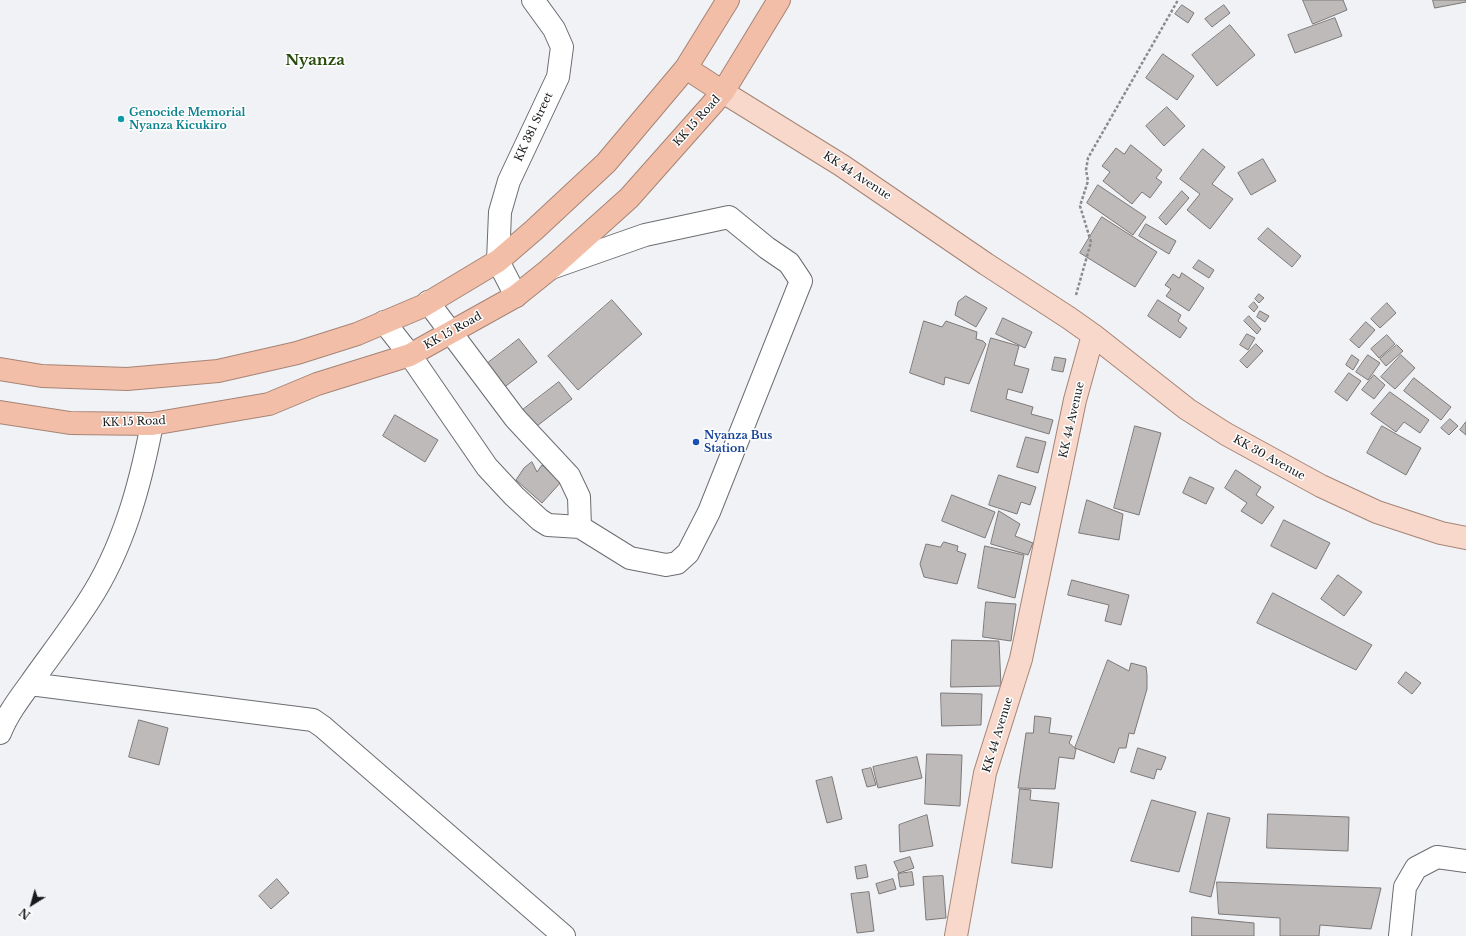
<!DOCTYPE html>
<style>
body{margin:0}
#map{position:relative;width:1466px;height:936px;overflow:hidden;background:#f0f2f5;font-family:"Libre Baskerville",serif}
canvas{display:block}
.north{position:absolute;left:12px;top:884px;width:40px;height:40px;-webkit-text-stroke:3px #fff;paint-order:stroke;rotate:217deg;font-size:11px;font-weight:700;line-height:16px;text-align:center;color:#171819}
.north::after{content:'';display:block;margin:auto;width:14px;height:18px;background:#171819;clip-path:polygon(50% 0,100% 100%,50% 72%,0 100%)}
</style>
<div id="map">
<canvas width="1466" height="936"></canvas>
<div class="north">N</div>
</div>
<script>
const ctx = document.querySelector('canvas').getContext('2d');
ctx.lineJoin = 'round';
function paint(path, color) {
  ctx.fillStyle = color;
  ctx.fill(path, 'evenodd');
}
function stroke(path, color, width, dash) {
  ctx.strokeStyle = color;
  ctx.lineWidth = width;
  ctx.lineCap = dash ? 'butt' : 'round';
  ctx.setLineDash(dash || []);
  ctx.stroke(path);
}
function label(font, color, halo, rows, align = 'center') {
  ctx.font = font + ' "Libre Baskerville",serif';
  ctx.lineWidth = 3;
  ctx.setLineDash([]);
  ctx.textBaseline = 'middle';
  ctx.strokeStyle = halo;
  ctx.fillStyle = color;
  for (const [text, x, y, turn = 0] of rows) {
    ctx.save();
    ctx.translate(x, y);
    ctx.rotate((+turn || 0) * Math.PI / 180);
    ctx.textAlign = isNaN(turn) ? turn : align;
    if (halo) ctx.strokeText(text, 0, 0);
    ctx.fillText(text, 0, 0);
    ctx.restore();
  }
}
const building = new Path2D(`
 M 1303,0 L 1343,0 L 1347,10 L 1313,24 Z
 M 1433,0 L 1466,0 L 1466,2 L 1435,8 Z
 M 1182,5 L 1194,13 L 1188,23 L 1175,14 Z
 M 1224,5 L 1230,13 L 1212,27 L 1205,19 Z
 M 1335,18 L 1342,36 L 1295,53 L 1288,35 Z
 M 1230,25 L 1255,55 L 1217,86 L 1192,55 Z
 M 1163,54 L 1194,76 L 1177,100 L 1146,78 Z
 M 1167,107 L 1185,126 L 1164,146 L 1146,126 Z
 M 1131,145 L 1162,170 L 1156,178 L 1162,182 L 1150,198 L 1142,192 L 1132,204 L 1103,181 L 1110,172 L 1102,166 L 1116,148 L 1124,154 Z
 M 1203,149 L 1225,167 L 1212,184 L 1233,199 L 1210,229 L 1187,210 L 1200,194 L 1180,179 Z
 M 1263,159 L 1276,181 L 1251,195 L 1238,173 Z
 M 1098,185 L 1146,217 L 1133,235 L 1087,203 Z
 M 1182,191 L 1189,198 L 1166,225 L 1159,218 Z
 M 1102,217 L 1157,252 L 1135,287 L 1080,253 Z
 M 1146,224 L 1176,241 L 1169,254 L 1139,236 Z
 M 1268,228 L 1301,256 L 1292,267 L 1258,239 Z
 M 1199,260 L 1214,270 L 1209,278 L 1193,268 Z
 M 1182,273 L 1204,288 L 1189,311 L 1166,296 L 1171,289 L 1165,285 L 1173,274 L 1179,278 Z
 M 1259,294 L 1264,298 L 1259,303 L 1255,299 Z
 M 966,296 L 987,308 L 976,327 L 955,315 L 958,302 Z
 M 612,300 L 642,334 L 578,390 L 548,356 Z
 M 1158,300 L 1181,315 L 1178,321 L 1187,328 L 1180,338 L 1148,316 Z
 M 1254,302 L 1258,307 L 1254,312 L 1249,307 Z
 M 1387,303 L 1396,313 L 1380,328 L 1371,319 Z
 M 1260,311 L 1269,316 L 1265,322 L 1257,317 Z
 M 1249,316 L 1261,329 L 1257,334 L 1244,321 Z
 M 1003,318 L 1032,332 L 1025,348 L 996,334 Z
 M 924,321 L 942,327 L 946,321 L 977,332 L 976,339 L 983,341 L 986,344 L 969,384 L 945,377 L 944,385 L 910,373 Z
 M 1366,322 L 1375,330 L 1359,348 L 1350,340 Z
 M 1247,334 L 1255,338 L 1248,350 L 1240,345 Z
 M 1387,335 L 1395,344 L 1379,358 L 1371,349 Z
 M 991,338 L 1019,346 L 1014,365 L 1029,369 L 1022,393 L 1008,389 L 1006,399 L 1033,407 L 1031,414 L 1053,420 L 1049,434 L 971,411 Z
 M 519,339 L 537,362 L 502,389 L 484,366 Z
 M 1256,344 L 1263,351 L 1247,368 L 1240,361 Z
 M 1397,345 L 1403,351 L 1386,366 L 1380,359 Z
 M 1352,355 L 1359,360 L 1353,370 L 1346,365 Z
 M 1368,355 L 1380,363 L 1368,380 L 1356,372 Z
 M 1401,355 L 1415,368 L 1395,389 L 1381,377 Z
 M 1055,357 L 1066,359 L 1063,372 L 1052,370 Z
 M 1349,373 L 1361,381 L 1347,401 L 1335,392 Z
 M 1374,375 L 1385,385 L 1374,399 L 1362,390 Z
 M 1414,378 L 1451,407 L 1441,420 L 1404,391 Z
 M 559,382 L 572,399 L 533,429 L 520,412 Z
 M 1390,392 L 1429,420 L 1420,433 L 1404,422 L 1396,432 L 1371,414 Z
 M 395,415 L 438,440 L 425,462 L 383,436 Z
 M 1450,419 L 1458,426 L 1449,435 L 1441,428 Z
 M 1466,422 L 1466,435 L 1460,430 Z
 M 1135,426 L 1161,433 L 1139,515 L 1114,508 Z
 M 1382,426 L 1421,448 L 1406,475 L 1367,453 Z
 M 1026,437 L 1046,442 L 1038,473 L 1017,467 Z
 M 532,462 L 537,472 L 542,465 L 561,482 L 542,503 L 516,480 L 524,468 Z
 M 1236,470 L 1261,487 L 1256,495 L 1274,507 L 1262,524 L 1241,511 L 1247,503 L 1225,488 Z
 M 999,475 L 1036,487 L 1030,505 L 1021,502 L 1017,514 L 989,505 Z
 M 1190,477 L 1214,488 L 1206,504 L 1183,493 Z
 M 952,495 L 995,512 L 985,538 L 942,521 Z
 M 1087,500 L 1123,514 L 1119,540 L 1079,533 Z
 M 999,511 L 1020,524 L 1015,536 L 1033,543 L 1028,555 L 991,544 Z
 M 1284,520 L 1330,543 L 1316,569 L 1271,546 Z
 M 944,542 L 958,546 L 957,551 L 966,554 L 957,584 L 924,577 L 920,564 L 926,544 L 940,547 Z
 M 985,546 L 1024,555 L 1015,598 L 978,588 Z
 M 1338,575 L 1362,592 L 1344,616 L 1321,599 Z
 M 1072,580 L 1129,595 L 1121,625 L 1105,621 L 1109,605 L 1068,595 Z
 M 1273,593 L 1372,645 L 1356,670 L 1257,623 Z
 M 986,602 L 1016,604 L 1011,641 L 983,637 Z
 M 952,640 L 999,641 L 1001,686 L 951,687 Z
 M 1108,660 L 1129,671 L 1131,663 L 1146,667 L 1147,675 L 1147,689 L 1134,734 L 1129,733 L 1126,748 L 1119,748 L 1114,763 L 1075,748 Z
 M 1406,672 L 1421,683 L 1412,694 L 1398,683 Z
 M 941,693 L 982,694 L 981,725 L 942,726 Z
 M 1035,716 L 1051,718 L 1049,733 L 1072,736 L 1069,743 L 1076,749 L 1074,759 L 1059,757 L 1055,789 L 1018,788 L 1026,733 L 1033,733 Z
 M 139,720 L 168,728 L 159,765 L 129,757 Z
 M 1138,748 L 1166,757 L 1161,770 L 1157,769 L 1154,779 L 1131,772 Z
 M 927,754 L 962,755 L 960,806 L 925,804 Z
 M 917,757 L 922,778 L 878,788 L 873,767 Z
 M 871,768 L 876,785 L 867,787 L 862,770 Z
 M 832,777 L 842,819 L 827,823 L 816,781 Z
 M 1020,789 L 1031,790 L 1030,800 L 1059,803 L 1052,868 L 1012,863 Z
 M 1152,800 L 1196,812 L 1179,872 L 1131,861 Z
 M 1208,813 L 1230,818 L 1211,897 L 1190,892 Z
 M 1268,814 L 1349,817 L 1348,851 L 1267,848 Z
 M 927,815 L 933,846 L 900,852 L 899,825 Z
 M 910,857 L 914,868 L 899,873 L 894,862 Z
 M 866,865 L 868,877 L 857,879 L 855,867 Z
 M 912,872 L 914,885 L 900,887 L 898,874 Z
 M 943,876 L 946,918 L 926,920 L 923,877 Z
 M 277,879 L 289,893 L 271,909 L 259,896 Z
 M 893,879 L 896,889 L 879,894 L 876,884 Z
 M 1217,882 L 1381,888 L 1371,929 L 1320,925 L 1319,936 L 1280,936 L 1280,918 L 1219,914 Z
 M 869,892 L 874,931 L 857,933 L 851,894 Z
 M 1192,917 L 1254,923 L 1254,936 L 1192,936 Z`);
const path = new Path2D(`
 M 1076,295 L 1091,242 L 1080,206 L 1088,181 L 1086,170 L 1088,158 L 1178,0`);
const minor = new Path2D(`
 M 516,296 L 498,261 L 500,212 L 509,181 L 558,77 L 562,47 L 554,29 L 533,0
 M 428,302 L 515,418 L 569,476 L 579,497 L 580,527
 M 384,322 L 410,355 L 487,467 L 514,496 L 540,520 L 548,525 L 580,527 L 630,558 L 666,565 L 677,563 L 688,553 L 709,512 L 801,281 L 789,263 L 767,248 L 729,217 L 645,235 L 551,268
 M 30,684 L 313,720 L 323,727 L 564,936
 M 0,733 C 7,715 19,699 30,684 C 49,657 70,630 88,602 C 123,549 140,486 152,424
 M 1400,936 L 1405,887 L 1416,868 L 1437,857 L 1466,861`);
const major = new Path2D(`
 M 723,92 L 841,165 L 986,264 L 1069,318 L 1093,335 L 1187,409 L 1226,434 L 1321,486 L 1377,512 L 1441,533 L 1466,538
 M 956,936 L 985,773 L 1021,659 L 1075,400 L 1093,335`);
const highway = new Path2D(`
 M 686,68 L 723,92
 M 0,369 L 42,376 L 127,379 L 218,371 L 297,353 L 357,334 L 423,306 L 498,261 L 534,230 L 606,163 L 686,68 L 728,0
 M 0,412 L 70,423 L 152,424 L 269,404 L 317,384 L 410,355 L 516,296 L 551,268 L 629,198 L 723,92 L 779,0`);
const markers = [
 [121,119,4,"#0f9aa8"],
 [696,442,4,"#1a4fb4"]
];
const cultureNames = [
 ["Genocide Memorial",129,113],
 ["Nyanza Kicukiro",129,126]
];
const streetNames = [
 ["KK 15 Road",697,121,-48],
 ["KK 381 Street",534,127,-65],
 ["KK 44 Avenue",857,176,33],
 ["KK 15 Road",453,331,-29],
 ["KK 44 Avenue",1072,420,-77],
 ["KK 15 Road",134,422,-2],
 ["KK 30 Avenue",1269,458,29],
 ["KK 44 Avenue",998,735,-73]
];
const transitNames = [
 ["Nyanza Bus",704,436],
 ["Station",704,449]
];
const districtNames = [
 ["Nyanza",315,61]
];
paint(building, '#bdbab9');
stroke(building, '#7c7877', 1);
stroke(minor, '#6c6d70', 24);
stroke(major, '#a68476', 24);
stroke(highway, '#a68476', 24);
stroke(path, '#8a8b8d', 2.5, [3, 2]);
stroke(minor, '#fff', 22);
stroke(major, '#f8d8cb', 22);
stroke(highway, '#f3bea8', 22);
for (const [x, y, r, color] of markers) {
  const dot = new Path2D();
  dot.arc(x, y, r, 0, 2 * Math.PI);
  ctx.fillStyle = color;
  ctx.fill(dot);
  stroke(dot, '#fff', 1.5);
}
label('bold 11px', '#0d838f', '#fff', cultureNames, 'left');
label('11px', '#171819', '#fff', streetNames);
label('bold 11px', '#164399', '#fff', transitNames, 'left');
label('bold 15px', '#264b0a', '#fff', districtNames);
</script>
